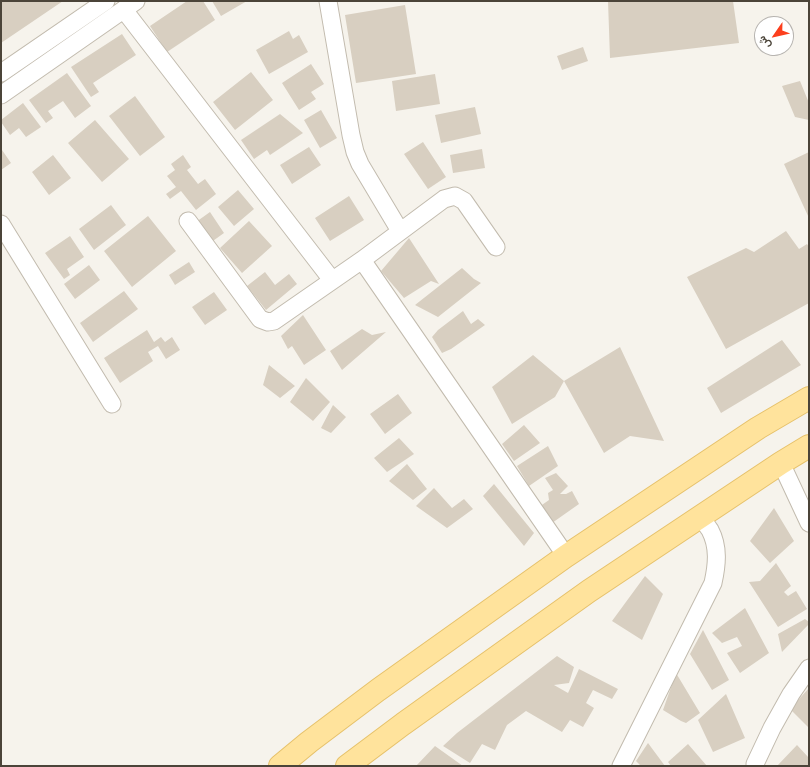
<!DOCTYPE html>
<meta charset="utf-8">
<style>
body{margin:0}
#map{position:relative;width:810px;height:767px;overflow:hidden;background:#f6f3ec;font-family:"Alegreya Sans",Vazirmatn,sans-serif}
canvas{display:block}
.frame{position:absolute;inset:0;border:2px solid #4b4439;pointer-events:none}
.north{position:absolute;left:754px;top:16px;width:40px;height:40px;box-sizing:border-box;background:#fff;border:1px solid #b7b4b0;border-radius:50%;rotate:236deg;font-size:11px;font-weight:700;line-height:16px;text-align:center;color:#4b4439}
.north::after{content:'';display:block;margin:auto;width:14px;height:18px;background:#fc3f1d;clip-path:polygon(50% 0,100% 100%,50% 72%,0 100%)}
</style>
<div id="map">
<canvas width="810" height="767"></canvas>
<div class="frame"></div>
<div class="north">ش</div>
</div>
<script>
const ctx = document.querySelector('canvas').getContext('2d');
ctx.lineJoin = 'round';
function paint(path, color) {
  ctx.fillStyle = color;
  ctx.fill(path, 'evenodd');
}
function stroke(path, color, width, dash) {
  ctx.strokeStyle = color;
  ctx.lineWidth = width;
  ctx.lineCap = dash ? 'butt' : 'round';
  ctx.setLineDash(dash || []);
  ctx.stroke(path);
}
const building = new Path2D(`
 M 1,1 L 63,1 L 1,43 Z
 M 187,1 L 203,1 L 215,20 L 167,52 L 150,26 Z
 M 212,1 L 247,1 L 221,16 Z
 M 608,1 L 733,1 L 739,43 L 610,58 Z
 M 405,5 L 416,74 L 356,83 L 345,15 Z
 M 289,31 L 293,39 L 299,35 L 308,52 L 269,74 L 256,50 Z
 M 122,34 L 136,55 L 93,83 L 99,92 L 91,97 L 71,67 Z
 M 583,47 L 588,61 L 562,70 L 557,56 Z
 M 311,64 L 324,84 L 311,92 L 316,99 L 299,110 L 282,83 Z
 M 251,72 L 273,100 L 235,130 L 213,102 Z
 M 67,73 L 91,106 L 75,118 L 63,101 L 48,111 L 53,118 L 46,123 L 29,100 Z
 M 435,74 L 440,104 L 396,111 L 392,81 Z
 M 800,81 L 809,103 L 809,120 L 795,117 L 782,86 Z
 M 135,96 L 165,137 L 140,156 L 109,116 Z
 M 23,103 L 41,127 L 26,137 L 19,128 L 10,135 L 1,122 L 1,120 Z
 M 475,107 L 481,134 L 441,143 L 435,115 Z
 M 321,110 L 337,138 L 320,148 L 304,120 Z
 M 280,114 L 303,133 L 270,155 L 267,150 L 254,159 L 241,140 Z
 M 95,120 L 129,159 L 102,182 L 68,143 Z
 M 423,142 L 446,177 L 428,189 L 404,154 Z
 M 309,147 L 321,165 L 292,184 L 280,165 Z
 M 482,149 L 485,168 L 453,173 L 450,155 Z
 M 2,150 L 11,163 L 1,170 L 1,151 Z
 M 809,152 L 809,218 L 784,164 Z
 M 53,155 L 71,178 L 49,195 L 32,172 Z
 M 183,155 L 191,167 L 187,170 L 198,184 L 205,179 L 216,194 L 196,210 L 181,191 L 170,199 L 166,194 L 176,187 L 167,176 L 175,170 L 171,164 Z
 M 238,190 L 254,209 L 234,226 L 218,207 Z
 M 349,196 L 364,220 L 330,241 L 315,218 Z
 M 111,205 L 126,225 L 94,250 L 79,229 Z
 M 210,212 L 224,233 L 210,243 L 196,222 Z
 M 148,216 L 176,251 L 132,287 L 104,251 Z
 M 249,221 L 272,246 L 242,273 L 220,248 Z
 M 786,231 L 799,249 L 807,244 L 809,247 L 809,303 L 726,349 L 687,277 L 746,248 L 754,252 Z
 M 70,236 L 84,257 L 67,269 L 70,275 L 64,279 L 45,253 Z
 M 409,238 L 439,284 L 431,281 L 404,298 L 381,271 Z
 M 189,262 L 195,272 L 175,285 L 169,275 Z
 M 89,265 L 100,280 L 75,299 L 64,284 Z
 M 462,268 L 474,279 L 481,283 L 438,317 L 415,305 Z
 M 265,272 L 275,285 L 289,274 L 297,284 L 266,310 L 247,286 Z
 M 124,291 L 138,309 L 93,342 L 80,323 Z
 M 214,292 L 227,310 L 205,325 L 192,307 Z
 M 463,311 L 471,324 L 478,319 L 485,325 L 451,349 L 442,353 L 432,337 L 438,330 Z
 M 303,315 L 326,350 L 304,365 L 292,346 L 288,349 L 281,336 Z
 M 362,329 L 372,335 L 386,332 L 342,370 L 330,351 Z
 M 147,330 L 154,342 L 161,337 L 165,342 L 172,337 L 180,350 L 166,359 L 158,346 L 148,352 L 153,361 L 120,383 L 104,358 Z
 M 782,340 L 801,365 L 721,413 L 707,388 Z
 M 620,347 L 664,441 L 630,436 L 604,453 L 564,381 Z
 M 533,355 L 564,381 L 555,397 L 512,424 L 492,387 Z
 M 269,365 L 295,386 L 280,398 L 263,385 Z
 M 306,378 L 330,402 L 313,421 L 290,402 Z
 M 398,394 L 412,413 L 385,434 L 370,414 Z
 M 333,405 L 346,417 L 331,433 L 321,428 Z
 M 524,425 L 540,443 L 514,461 L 502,444 Z
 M 399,438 L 414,454 L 387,472 L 374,458 Z
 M 548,446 L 558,466 L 529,486 L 517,466 Z
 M 407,464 L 427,489 L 413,500 L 389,481 Z
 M 556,473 L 568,486 L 560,494 L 566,494 L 572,491 L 579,504 L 552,523 L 539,507 L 549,500 L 548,493 L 553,490 L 545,478 Z
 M 494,484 L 534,533 L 524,546 L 483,496 Z
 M 434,488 L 452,508 L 464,499 L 473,509 L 447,528 L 416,506 Z
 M 774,508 L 794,541 L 770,563 L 750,541 Z
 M 776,563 L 791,586 L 784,592 L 788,596 L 796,591 L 807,609 L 778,627 L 749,582 L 760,581 Z
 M 645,576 L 663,594 L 642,640 L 612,621 Z
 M 745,608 L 769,653 L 740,673 L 727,653 L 742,646 L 737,637 L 722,643 L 712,633 Z
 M 805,619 L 809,622 L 809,624 L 782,652 L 778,634 Z
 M 703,630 L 729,680 L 712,690 L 690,654 Z
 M 557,656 L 574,667 L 569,683 L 554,685 L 568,693 L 579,669 L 618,689 L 612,699 L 593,690 L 586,703 L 594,708 L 583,727 L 570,720 L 562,732 L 526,711 L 507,725 L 495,750 L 482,744 L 470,763 L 443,746 L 457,733 Z
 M 676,673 L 700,713 L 686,723 L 681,721 L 663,710 Z
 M 809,688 L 809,728 L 790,709 Z
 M 726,694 L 745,738 L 713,752 L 698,720 Z
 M 648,743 L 665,766 L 641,766 L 636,761 Z
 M 688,744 L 707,766 L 671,766 L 668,762 Z
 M 797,745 L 809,758 L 809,766 L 777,766 Z
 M 435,746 L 463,766 L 416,766 Z`);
const minor = new Path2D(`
 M 328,1 L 351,135 L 355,152 L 360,164 L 400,231
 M 124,10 L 332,280
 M 1,73 L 106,1
 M 1,95 L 136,1
 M 188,221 L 260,319 L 268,322 L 274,321 L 362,260 L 444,199 L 455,196 L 464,201 L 496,247
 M 1,224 L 112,404
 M 362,260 L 566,556
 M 781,463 L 809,523
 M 755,764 L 772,728 L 791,694 L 809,668
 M 621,766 L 713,583 C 717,565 719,547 710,530 C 707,526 704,521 701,517`);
const major = new Path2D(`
 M 280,766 L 309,742 L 378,690 L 566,556 L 758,428 L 809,398
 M 347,766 L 403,724 L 589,591 L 781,463 L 809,446`);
paint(building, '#d8cfc1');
stroke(minor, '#c2bbae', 19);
stroke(major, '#e6c16a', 24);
stroke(minor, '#fff', 17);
stroke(major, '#ffe39c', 22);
</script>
